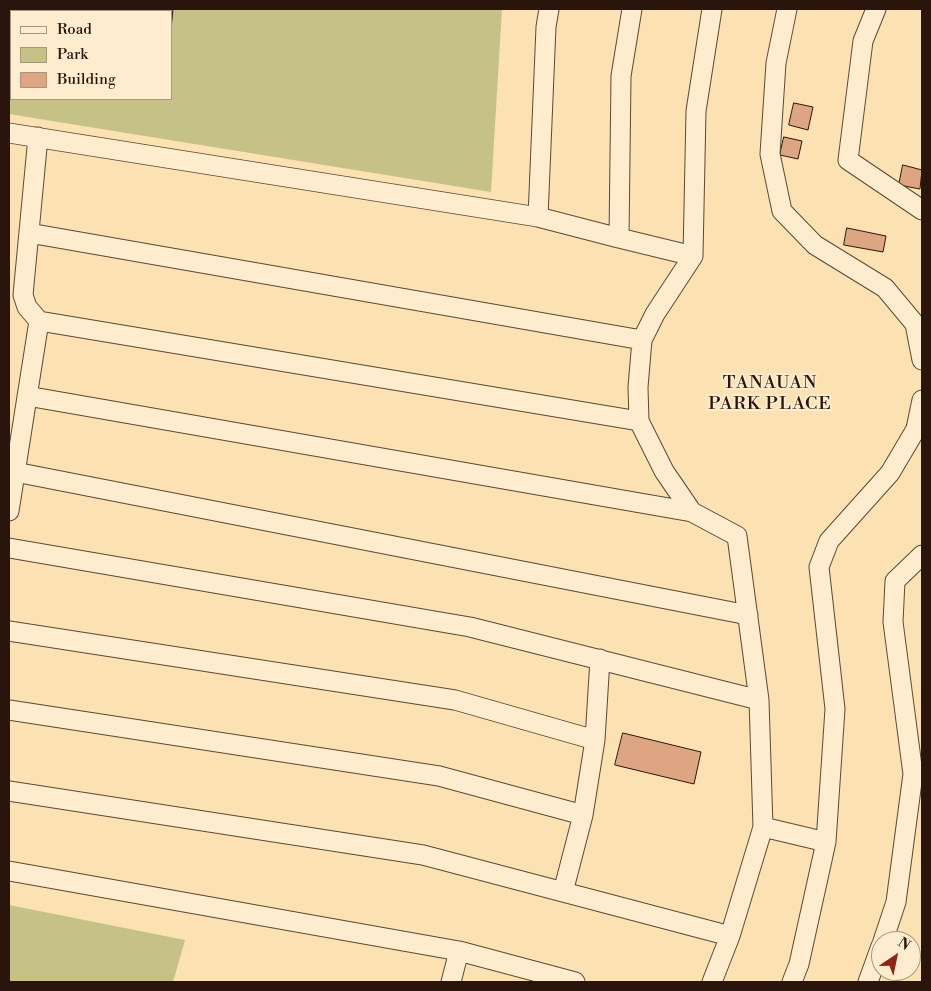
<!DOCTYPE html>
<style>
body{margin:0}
#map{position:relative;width:931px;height:991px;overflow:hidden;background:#fce1b2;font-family:"Libre Bodoni",serif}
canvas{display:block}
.frame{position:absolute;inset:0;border:10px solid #2a150d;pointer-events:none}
.legend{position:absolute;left:10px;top:10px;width:162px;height:90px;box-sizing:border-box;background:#fdeccd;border:1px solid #a99680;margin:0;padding:6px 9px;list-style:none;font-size:15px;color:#2a150d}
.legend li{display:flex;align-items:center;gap:10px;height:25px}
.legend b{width:25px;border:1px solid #a99680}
.north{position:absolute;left:871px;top:931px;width:50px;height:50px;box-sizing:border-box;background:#fdeccd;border:1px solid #a99680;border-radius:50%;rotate:34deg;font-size:14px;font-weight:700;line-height:20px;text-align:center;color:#2a150d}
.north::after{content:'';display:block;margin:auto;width:18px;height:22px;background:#8f2418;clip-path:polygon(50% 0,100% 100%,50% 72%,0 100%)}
</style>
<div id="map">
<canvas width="931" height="991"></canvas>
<div class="frame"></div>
<ul class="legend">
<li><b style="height:6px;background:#fdeccd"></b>Road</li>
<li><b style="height:14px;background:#c6c187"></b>Park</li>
<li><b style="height:14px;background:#dea582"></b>Building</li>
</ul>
<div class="north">N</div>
</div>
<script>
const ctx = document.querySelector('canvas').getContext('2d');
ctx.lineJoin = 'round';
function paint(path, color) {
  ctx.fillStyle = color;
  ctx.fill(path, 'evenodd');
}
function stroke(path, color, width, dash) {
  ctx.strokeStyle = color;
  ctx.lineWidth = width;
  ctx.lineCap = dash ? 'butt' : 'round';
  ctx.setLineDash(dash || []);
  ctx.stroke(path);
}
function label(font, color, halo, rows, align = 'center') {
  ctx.font = font + ' "Libre Bodoni",serif';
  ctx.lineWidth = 4;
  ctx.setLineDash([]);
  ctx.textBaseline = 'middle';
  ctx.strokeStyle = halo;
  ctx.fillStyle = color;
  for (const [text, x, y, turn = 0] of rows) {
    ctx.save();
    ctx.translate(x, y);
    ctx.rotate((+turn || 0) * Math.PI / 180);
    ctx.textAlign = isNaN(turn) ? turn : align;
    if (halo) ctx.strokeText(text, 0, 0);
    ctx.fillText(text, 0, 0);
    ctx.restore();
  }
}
const green = new Path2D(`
 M 9,9 L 502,9 L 491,192 L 9,114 ZM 11,11 L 171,11 L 171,99 L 11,99 Z
 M 9,905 L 185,940 L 173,982 L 9,982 Z`);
const building = new Path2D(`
 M 104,9 L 135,9 L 135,11 L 104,11 Z
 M 140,9 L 173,9 L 171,29 L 171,11 L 140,11 Z
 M 794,103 L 813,107 L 808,130 L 789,125 Z
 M 784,137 L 802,141 L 798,159 L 780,155 Z
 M 903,165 L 922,170 L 920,189 L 899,185 Z
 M 847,228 L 886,236 L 883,252 L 844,245 Z
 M 623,733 L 701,752 L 694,784 L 615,765 Z`);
const minor = new Path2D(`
 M 549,9 L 546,27 L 538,217 L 619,238 L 621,76 L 632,9
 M 712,9 L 696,111 L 693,256 L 655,314 L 642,340 L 638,387 L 639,421 L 664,471 L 692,512 L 737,536 L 759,700 L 763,827 L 826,842
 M 787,9 L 776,63 L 770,154 L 782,211 L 815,245 L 885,288 L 915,324 L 922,360
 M 876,9 L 863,41 L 848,160 L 922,210
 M 9,133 L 538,217
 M 29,233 L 642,340
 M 619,238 L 693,256
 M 39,321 L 639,421
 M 27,396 L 692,512
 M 15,472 L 748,615
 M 9,511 L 39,321 L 27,307 L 23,295 L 38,137
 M 9,548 L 470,627 L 759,700
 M 9,631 L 455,700 L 595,740 L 583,815
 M 9,710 L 439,776 L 583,815 L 563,892
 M 595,740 L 600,659
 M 9,791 L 423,855 L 730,936
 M 9,871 L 459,951 L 575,982
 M 883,941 L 896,902 L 913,774 L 893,622 L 895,581 L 922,555
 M 451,982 L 459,951
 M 712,982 L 730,936 L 763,827
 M 792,982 L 799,964 L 826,842 L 835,709 L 819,567 L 829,541 L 890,473 L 916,429 L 922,400
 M 868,982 L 881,946`);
const neighbourhoodNames = [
 ["TANAUAN",770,384],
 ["PARK PLACE",770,405]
];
paint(green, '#c6c187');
paint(building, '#dea582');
stroke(building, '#2a150d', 1);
stroke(minor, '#5e4836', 21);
stroke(minor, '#fdeccd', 19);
ctx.letterSpacing = '1px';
label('18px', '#2a150d', '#fdeccd', neighbourhoodNames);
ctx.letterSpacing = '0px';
</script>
